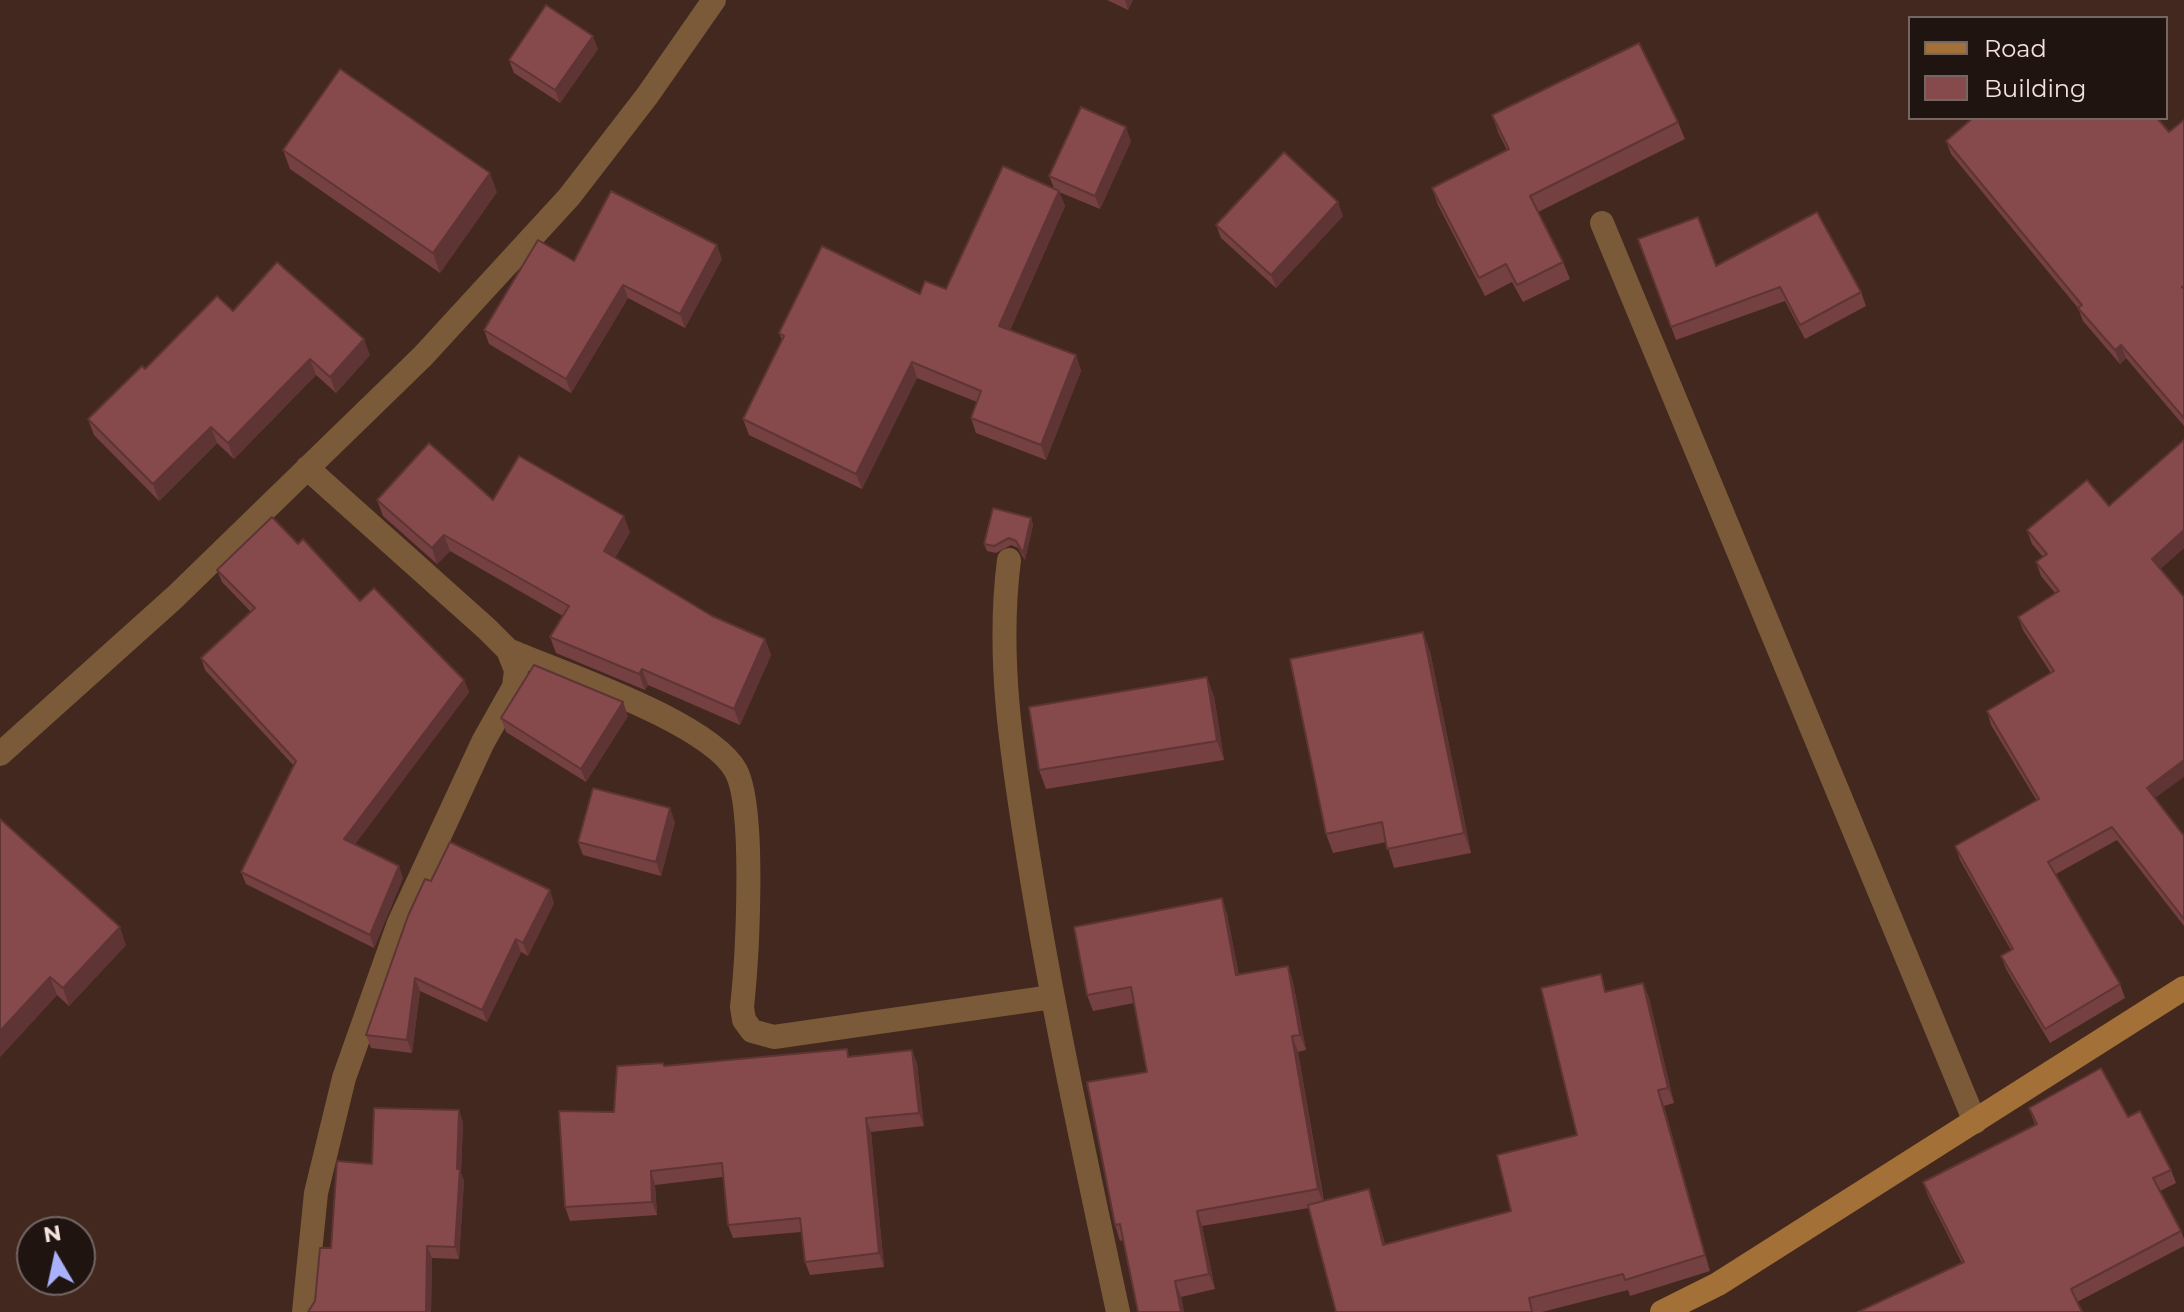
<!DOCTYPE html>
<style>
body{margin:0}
#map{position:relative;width:2184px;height:1312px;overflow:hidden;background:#42281e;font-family:Montserrat,sans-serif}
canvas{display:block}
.legend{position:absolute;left:1908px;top:16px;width:260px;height:104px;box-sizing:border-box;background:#201410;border:2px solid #756662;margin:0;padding:10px 14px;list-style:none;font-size:24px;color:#f4e2dc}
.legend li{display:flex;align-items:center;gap:16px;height:40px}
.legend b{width:40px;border:2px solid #756662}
.north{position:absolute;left:16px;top:1216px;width:80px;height:80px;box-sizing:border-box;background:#201410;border:2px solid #756662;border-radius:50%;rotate:351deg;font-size:22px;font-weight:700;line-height:32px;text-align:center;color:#f4e2dc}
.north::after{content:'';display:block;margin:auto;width:28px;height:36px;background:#a9b0fc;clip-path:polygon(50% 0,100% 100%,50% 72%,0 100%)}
</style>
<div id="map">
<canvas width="2184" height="1312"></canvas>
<ul class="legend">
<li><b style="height:10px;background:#a37138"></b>Road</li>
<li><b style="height:22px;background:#874a4c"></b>Building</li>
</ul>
<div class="north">N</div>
</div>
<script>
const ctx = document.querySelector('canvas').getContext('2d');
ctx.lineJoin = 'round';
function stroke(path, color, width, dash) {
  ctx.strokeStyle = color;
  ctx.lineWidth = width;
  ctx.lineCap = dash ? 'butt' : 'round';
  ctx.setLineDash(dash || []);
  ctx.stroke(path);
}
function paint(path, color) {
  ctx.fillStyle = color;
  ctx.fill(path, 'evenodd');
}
const street = new Path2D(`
 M 1602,223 L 1975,1122
 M 1009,560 C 996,661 1013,761 1029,861 C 1053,1012 1086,1162 1118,1312
 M 508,650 C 561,673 709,722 736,771 C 756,809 747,961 742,1007 L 744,1020 L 752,1031 L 774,1037 L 1052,997
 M 0,754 L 175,597 L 423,356 L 569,197 L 647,96 L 714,0
 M 304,1312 L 316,1193 L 344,1078 L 399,923 L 483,742 L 514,687 L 516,670 L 508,650 L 487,629 L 307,468`);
const secondary = new Path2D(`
 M 1662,1312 L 1718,1284 L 2184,988`);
const wall = new Path2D(`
 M 1107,0 L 1133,0 L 1128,10 Z
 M 598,49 L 560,103 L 514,73 L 509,60 Z
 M 1492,115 L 1678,122 L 1685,139 L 1538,212 L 1563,262 L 1570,279 L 1523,302 L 1512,282 L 1485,296 L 1438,205 L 1432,188 L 1507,150 L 1498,132 Z
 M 2184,120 L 2184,426 L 2126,358 L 2120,364 L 2083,321 L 2078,308 L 1951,154 L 1946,141 L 2169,132 Z
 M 1131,141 L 1100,209 L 1059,192 L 1065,206 L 1010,330 L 1076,355 L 1081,371 L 1046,460 L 976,433 L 971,418 L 977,402 L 917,378 L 862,489 L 749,435 L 743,419 L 782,340 L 779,333 L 920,294 L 946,289 L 1054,188 L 1049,176 Z
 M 283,150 L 497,192 L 440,273 L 290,169 Z
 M 1343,216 L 1276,288 L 1221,238 L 1216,225 Z
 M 1638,239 L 1716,266 L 1861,292 L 1866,306 L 1805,339 L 1785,301 L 1676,340 Z
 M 722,259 L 685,328 L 628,298 L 571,393 L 489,344 L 484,330 L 574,261 Z
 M 233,311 L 370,355 L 336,393 L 316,375 L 234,459 L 217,443 L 159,501 L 94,435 L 88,419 L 145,369 Z
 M 2184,440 L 2184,548 L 2160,569 L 2155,798 L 2184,836 L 2184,926 L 2117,840 L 2056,874 L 2120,984 L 2125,998 L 2050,1043 L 2006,969 L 2001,956 L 2011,950 L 1960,860 L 1955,846 L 2037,801 L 1991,725 L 1987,711 L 2051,673 L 2023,630 L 2018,617 L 2055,593 L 2041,576 L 2036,562 L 2043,557 L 2032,544 L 2027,530 L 2109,506 Z
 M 377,500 L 493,500 L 630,532 L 615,558 L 712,616 L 765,639 L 771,655 L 740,725 L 648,685 L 645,690 L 556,653 L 550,637 L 563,616 L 450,551 L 437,564 L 383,516 Z
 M 1031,518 L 1033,525 L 1025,560 L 1018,548 L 1011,545 L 996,553 L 987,551 L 984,544 Z
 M 298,544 L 360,601 L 464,680 L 469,692 L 355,844 L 403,878 L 374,948 L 246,884 L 241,872 L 294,766 L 205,670 L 201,658 L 251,612 L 222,582 L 217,570 Z
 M 1430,651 L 1471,853 L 1394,868 L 1386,842 L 1333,853 L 1326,834 Z
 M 1214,696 L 1224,760 L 1046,789 L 1039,770 Z
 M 628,716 L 586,782 L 506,732 L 501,718 Z
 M 0,819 L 126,945 L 69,1006 L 57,995 L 0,1057 Z
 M 675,822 L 661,876 L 583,855 L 578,842 Z
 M 431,881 L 554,903 L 528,956 L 521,952 L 487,1022 L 420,991 L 412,1053 L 371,1048 L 366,1035 Z
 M 1222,898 L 1227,914 L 1239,975 L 1288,966 L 1293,982 L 1306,1050 L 1298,1052 L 1324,1201 L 1369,1189 L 1374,1205 L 1385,1244 L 1511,1211 L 1577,1135 L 1607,992 L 1643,983 L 1649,998 L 1674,1103 L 1664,1106 L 1710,1271 L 1630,1296 L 1628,1290 L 1542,1312 L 1336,1312 L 1309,1208 L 1202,1226 L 1215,1289 L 1181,1297 L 1184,1312 L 1138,1312 L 1123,1240 L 1120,1241 L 1115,1225 L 1147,1072 L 1134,1003 L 1093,1011 L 1087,995 Z
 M 912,1050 L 917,1064 L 924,1126 L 871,1132 L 884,1267 L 810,1275 L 805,1262 L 801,1232 L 733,1238 L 728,1225 L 723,1177 L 655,1185 L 657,1215 L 570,1221 L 565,1207 L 614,1112 L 665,1066 L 850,1056 Z
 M 2029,1108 L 2128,1117 L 2171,1170 L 2176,1183 L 2160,1191 L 2181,1231 L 2184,1239 L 2184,1246 L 2077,1302 L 1962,1263 L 1928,1196 L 1923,1182 L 2035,1125 Z
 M 463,1122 L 461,1173 L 464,1181 L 459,1259 L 432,1258 L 431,1312 L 308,1312 L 315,1301 L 331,1248 L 372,1164 Z`);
const shadedWall = new Path2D(`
 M 1125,0 L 1133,0 L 1128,10 Z
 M 593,36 L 598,49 L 560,103 L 555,90 Z
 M 1126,127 L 1131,141 L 1100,209 L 1095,196 Z
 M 490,173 L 497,192 L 440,273 L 433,253 Z
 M 1059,191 L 1065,206 L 1005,342 L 999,326 Z
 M 1338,202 L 1343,216 L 1276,288 L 1271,275 Z
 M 717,245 L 722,259 L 685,328 L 680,314 Z
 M 623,285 L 628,298 L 571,393 L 566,379 Z
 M 364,339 L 370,355 L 336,393 L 330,377 Z
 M 2121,345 L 2126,358 L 2120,364 L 2115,350 Z
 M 1076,355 L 1081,371 L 1046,460 L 1041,445 Z
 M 310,359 L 316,375 L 234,459 L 228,443 Z
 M 912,362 L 917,378 L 862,489 L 856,474 Z
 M 211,427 L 217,443 L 159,501 L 153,484 Z
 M 624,516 L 630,532 L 610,567 L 604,551 Z
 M 1031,518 L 1033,525 L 1025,560 L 1023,553 Z
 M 2184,530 L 2184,548 L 2156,573 L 2152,559 Z
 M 444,535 L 450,551 L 437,564 L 432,548 Z
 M 1423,632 L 1430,651 L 1471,853 L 1464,833 Z
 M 765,639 L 771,655 L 740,725 L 734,709 Z
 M 642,669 L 648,685 L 645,690 L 639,674 Z
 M 1207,677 L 1214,696 L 1224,760 L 1217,741 Z
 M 464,680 L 469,692 L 349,852 L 344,839 Z
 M 623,702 L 628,716 L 586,782 L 581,769 Z
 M 2184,760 L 2184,777 L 2151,801 L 2147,788 Z
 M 670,808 L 675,822 L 661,876 L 656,862 Z
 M 399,866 L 403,878 L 374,948 L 370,935 Z
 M 550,890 L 554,903 L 528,956 L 523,943 Z
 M 1222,898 L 1227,914 L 1242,991 L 1236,975 Z
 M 120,927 L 126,945 L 69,1006 L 63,988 Z
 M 516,939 L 521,952 L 487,1022 L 482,1010 Z
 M 1288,966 L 1293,982 L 1306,1050 L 1300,1035 Z
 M 50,977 L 57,995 L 0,1057 L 0,1031 Z
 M 415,978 L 420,991 L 412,1053 L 407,1040 Z
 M 1643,983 L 1649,998 L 1674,1103 L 1668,1088 Z
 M 1292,1036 L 1298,1052 L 1324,1205 L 1318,1189 Z
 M 912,1050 L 917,1064 L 924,1126 L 919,1113 Z
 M 1658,1090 L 1664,1106 L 1710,1271 L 1705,1255 Z
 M 459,1110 L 463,1122 L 461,1173 L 464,1181 L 459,1259 L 455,1247 Z
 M 866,1118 L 871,1132 L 884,1267 L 879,1253 Z
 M 651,1171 L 655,1185 L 657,1215 L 652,1202 Z
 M 1369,1189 L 1374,1205 L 1389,1260 L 1383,1245 Z
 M 1197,1211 L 1202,1226 L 1215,1289 L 1209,1274 Z
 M 427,1246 L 432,1258 L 431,1312 L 426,1312 Z
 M 1175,1281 L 1181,1297 L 1184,1312 L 1181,1312 Z`);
const building = new Path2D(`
 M 546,5 L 593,36 L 555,90 L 509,60 Z
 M 1639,43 L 1678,122 L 1530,196 L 1563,262 L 1517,285 L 1506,264 L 1479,278 L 1432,188 L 1509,149 L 1492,115 Z
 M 340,69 L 490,173 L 433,253 L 283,150 Z
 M 1081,107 L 1126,127 L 1095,196 L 1049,176 Z
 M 1973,118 L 2157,118 L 2169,132 L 2184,120 L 2184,286 L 2182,287 L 2184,289 L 2184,418 L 2121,345 L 2115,350 L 2078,308 L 2082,305 L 1946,141 Z
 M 1284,152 L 1338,202 L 1271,275 L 1216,225 Z
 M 1003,166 L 1059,191 L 999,326 L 1076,355 L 1041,445 L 971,418 L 981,391 L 912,362 L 856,474 L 743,419 L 784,336 L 779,333 L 822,246 L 920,294 L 925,281 L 946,289 Z
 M 611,191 L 717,245 L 680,314 L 623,285 L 566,379 L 484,330 L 538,240 L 574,261 Z
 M 1817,212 L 1861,292 L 1800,325 L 1780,287 L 1671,327 L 1638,239 L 1698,217 L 1716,266 Z
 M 277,262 L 364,339 L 330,377 L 310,359 L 228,443 L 211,427 L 153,484 L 88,419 L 142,366 L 145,369 L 217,296 L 233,311 Z
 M 2184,440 L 2184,530 L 2152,559 L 2184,597 L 2184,760 L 2147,788 L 2184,836 L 2184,919 L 2112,827 L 2048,862 L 2120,984 L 2045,1029 L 2001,956 L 2013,949 L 1955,846 L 2039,799 L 1987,711 L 2054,671 L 2018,617 L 2059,591 L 2036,562 L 2047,554 L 2027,530 L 2087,480 L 2109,506 Z
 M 429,443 L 493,500 L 519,456 L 624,516 L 604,551 L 712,616 L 765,639 L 734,709 L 642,669 L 639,674 L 550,637 L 569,606 L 444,535 L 432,548 L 377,500 Z
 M 993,508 L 1031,518 L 1023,553 L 1016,541 L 1009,538 L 994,546 L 984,544 Z
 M 272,517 L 298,544 L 303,539 L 360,601 L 374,588 L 464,680 L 344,839 L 399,866 L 370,935 L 241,872 L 296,761 L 201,658 L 255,608 L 217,570 Z
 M 1423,632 L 1464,833 L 1387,849 L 1382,822 L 1326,834 L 1290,659 Z
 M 534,665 L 623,702 L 581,769 L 501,718 Z
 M 1207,677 L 1217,741 L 1039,770 L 1029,707 Z
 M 593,788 L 670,808 L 656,862 L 578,842 Z
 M 0,819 L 120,927 L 63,988 L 50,977 L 0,1031 Z
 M 450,842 L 550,890 L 523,943 L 516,939 L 482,1010 L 415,978 L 407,1040 L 366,1035 L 408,916 L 425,879 L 431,881 Z
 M 1222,898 L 1236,975 L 1288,966 L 1300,1035 L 1292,1036 L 1318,1189 L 1197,1211 L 1209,1274 L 1175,1281 L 1181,1312 L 1138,1312 L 1120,1224 L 1115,1225 L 1087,1082 L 1147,1072 L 1131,987 L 1087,995 L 1074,927 Z
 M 1601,974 L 1605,992 L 1643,983 L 1668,1088 L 1658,1090 L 1705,1255 L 1625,1280 L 1623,1274 L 1529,1298 L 1532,1312 L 1336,1312 L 1308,1205 L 1369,1189 L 1383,1245 L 1511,1211 L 1497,1155 L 1577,1135 L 1541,988 Z
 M 847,1049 L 848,1057 L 912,1050 L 919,1113 L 866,1118 L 879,1253 L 805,1262 L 800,1218 L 728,1225 L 722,1163 L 651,1171 L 652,1202 L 565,1207 L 559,1111 L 614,1112 L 617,1066 L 663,1063 L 664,1066 Z
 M 2101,1068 L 2128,1117 L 2140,1111 L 2171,1170 L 2153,1178 L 2181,1231 L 2071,1289 L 2082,1312 L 1858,1312 L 1964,1262 L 1923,1182 L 2037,1124 L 2029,1108 Z
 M 374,1108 L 459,1110 L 457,1169 L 460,1169 L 455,1247 L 427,1246 L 426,1312 L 308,1312 L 315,1301 L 320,1248 L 331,1248 L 337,1161 L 372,1164 Z`);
stroke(street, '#7a5a38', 24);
stroke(secondary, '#a37138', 24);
paint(wall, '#744041');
paint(shadedWall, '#5e3435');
paint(building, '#874a4c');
stroke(building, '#5e3435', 2);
</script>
